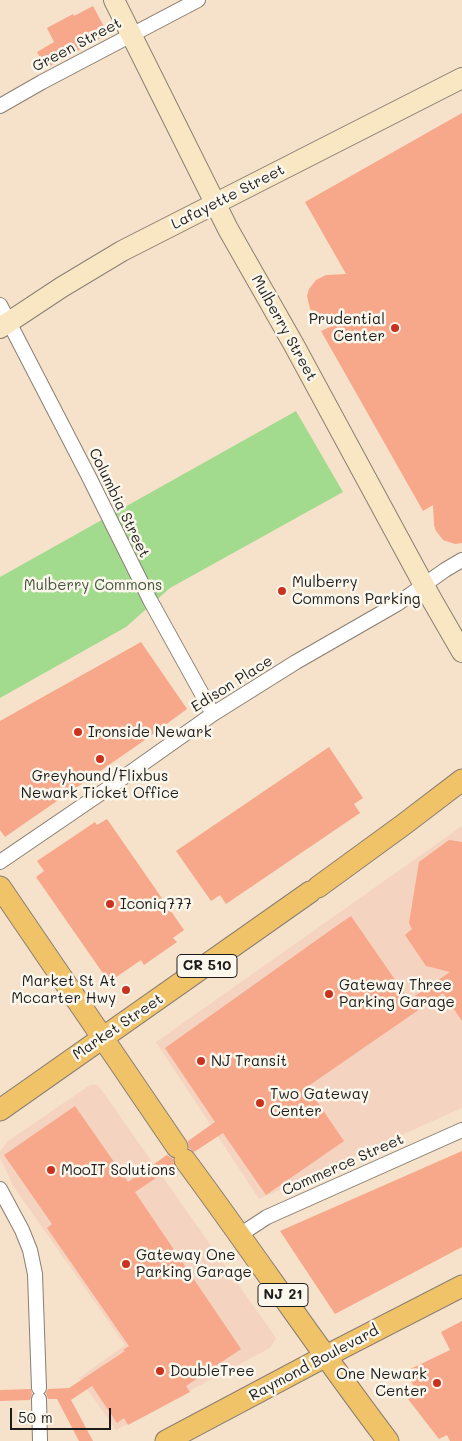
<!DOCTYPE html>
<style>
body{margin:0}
#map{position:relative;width:462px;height:1441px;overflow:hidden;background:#f6e2ca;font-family:Mali,sans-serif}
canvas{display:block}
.scale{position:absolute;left:10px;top:1408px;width:101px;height:22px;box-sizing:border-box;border:2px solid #1c1c1c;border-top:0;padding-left:6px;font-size:15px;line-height:18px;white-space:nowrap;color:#1c1c1c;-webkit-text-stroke:4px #fbf7ec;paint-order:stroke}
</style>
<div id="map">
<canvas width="462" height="1441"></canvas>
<div class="scale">50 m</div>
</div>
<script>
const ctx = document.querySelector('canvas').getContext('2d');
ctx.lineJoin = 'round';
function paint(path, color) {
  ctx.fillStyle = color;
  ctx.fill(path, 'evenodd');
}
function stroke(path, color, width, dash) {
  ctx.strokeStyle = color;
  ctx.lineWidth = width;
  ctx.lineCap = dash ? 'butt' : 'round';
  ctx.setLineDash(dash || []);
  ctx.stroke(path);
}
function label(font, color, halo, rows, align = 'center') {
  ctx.font = font + ' Mali,sans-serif';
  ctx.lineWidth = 5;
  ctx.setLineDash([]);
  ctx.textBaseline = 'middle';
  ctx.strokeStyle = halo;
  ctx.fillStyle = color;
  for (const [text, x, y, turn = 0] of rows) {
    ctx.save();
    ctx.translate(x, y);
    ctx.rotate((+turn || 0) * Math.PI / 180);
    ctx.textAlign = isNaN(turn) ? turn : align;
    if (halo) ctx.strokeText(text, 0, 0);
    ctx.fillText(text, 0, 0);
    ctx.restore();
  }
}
const built = new Path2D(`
 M 462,826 L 462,1108 L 259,1199 L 156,1042 Z
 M 90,1085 L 98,1085 L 276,1338 L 270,1348 L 116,1430 L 79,1378 L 125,1345 L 13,1186 L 0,1157 L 0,1151 L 8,1141 Z`);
const green = new Path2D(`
 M 296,411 L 343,492 L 170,588 L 126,627 L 0,698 L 0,577 Z`);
const building = new Path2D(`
 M 93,6 L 108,34 L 46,68 L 37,52 L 54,42 L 47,28 L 73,14 L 74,16 Z
 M 462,113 L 462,543 L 455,544 L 443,540 L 436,531 L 434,525 L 433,505 L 423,511 L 321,331 L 332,326 L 315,314 L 310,309 L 307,296 L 309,289 L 316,280 L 326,275 L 346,274 L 305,202 Z
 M 141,642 L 187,709 L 142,742 L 5,837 L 0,830 L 0,721 Z
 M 329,747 L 363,798 L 354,804 L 360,813 L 226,904 L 220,895 L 211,901 L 176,851 Z
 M 107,819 L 184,930 L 173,938 L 177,942 L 144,965 L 141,960 L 109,982 L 36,877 L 44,871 L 37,861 L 95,822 L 97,825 Z
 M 449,840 L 462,842 L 462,1021 L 443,993 L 307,1087 L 344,1141 L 266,1195 L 223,1133 L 194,1152 L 189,1148 L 188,1141 L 215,1122 L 165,1048 L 335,927 L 351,916 L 409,1000 L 450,972 L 426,966 L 405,935 L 412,929 L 409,923 L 419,862 Z
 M 75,1106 L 128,1182 L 167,1155 L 173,1159 L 174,1166 L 135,1192 L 241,1349 L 186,1386 L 190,1392 L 128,1425 L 124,1418 L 117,1423 L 92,1386 L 71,1400 L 93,1441 L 79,1441 L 57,1399 L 48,1399 L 46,1393 L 48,1389 L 69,1388 L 125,1351 L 123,1350 L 129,1346 L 47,1228 L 52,1224 L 4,1155 Z
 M 462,1151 L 462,1247 L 335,1314 L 280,1231 Z
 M 462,1321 L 462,1441 L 450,1441 L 447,1435 L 439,1439 L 408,1399 L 418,1395 L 406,1371 L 450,1350 L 441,1332 Z
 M 31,1389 L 32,1394 L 30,1400 L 0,1401 L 0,1390 Z`);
const street = new Path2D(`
 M 0,106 L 42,82 L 198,0
 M 0,305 L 89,477 L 150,600 L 213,714
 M 0,862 L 107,789 L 213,714 L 296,662 L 397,604 L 445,570 L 462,560
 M 0,1189 L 22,1230 L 30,1250 L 35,1274 L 39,1388
 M 241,1234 L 267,1217 L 462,1130
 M 39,1399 L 40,1441`);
const secondary = new Path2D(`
 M 114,0 L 228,229 L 294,345 L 432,600 L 462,652
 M 0,328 L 62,287 L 122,251 L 462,78`);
const primary = new Path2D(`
 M 0,887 L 177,1147
 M 318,887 L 403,825 L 462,780
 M 0,1110 L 310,892
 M 185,1160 C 254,1253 318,1349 388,1441
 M 166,1441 L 326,1356 L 462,1286`);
const markers = [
 [395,328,5,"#c8321e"],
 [282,591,5,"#c8321e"],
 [78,732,5,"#c8321e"],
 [100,759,5,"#c8321e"],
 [110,904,5,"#c8321e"],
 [126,990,5,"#c8321e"],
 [329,994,5,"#c8321e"],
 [201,1061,5,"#c8321e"],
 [260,1103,5,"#c8321e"],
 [51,1170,5,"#c8321e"],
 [126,1264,5,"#c8321e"],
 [160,1371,5,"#c8321e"],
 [437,1383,5,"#c8321e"]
];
const shields = [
 [207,966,60],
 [283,1295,50]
];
const shieldNames = [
 ["CR 510",207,966],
 ["NJ 21",283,1295]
];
const streetNames = [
 ["Green Street",77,45,-28],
 ["Lafayette Street",228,197,-27],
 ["Mulberry Street",284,328,61],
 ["Columbia Street",119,503,64],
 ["Edison Place",232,684,-32],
 ["Market Street",118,1027,-34],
 ["Commerce Street",343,1165,-24],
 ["Raymond Boulevard",314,1363,-28]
];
const poiNames = [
 ["Prudential",385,319,"right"],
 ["Center",385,336,"right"],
 ["Mulberry",292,582],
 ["Commons Parking",292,599],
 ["Ironside Newark",88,732],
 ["Greyhound/Flixbus",100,776,"center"],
 ["Newark Ticket Office",100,793,"center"],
 ["Iconiq777",120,904],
 ["Market St At",116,981,"right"],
 ["Mccarter Hwy",116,998,"right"],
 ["Gateway Three",339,985],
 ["Parking Garage",339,1002],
 ["NJ Transit",211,1061],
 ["Two Gateway",270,1094],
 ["Center",270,1111],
 ["MooIT Solutions",61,1170],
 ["Gateway One",136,1255],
 ["Parking Garage",136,1272],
 ["DoubleTree",170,1371],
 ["One Newark",427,1374,"right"],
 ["Center",427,1391,"right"]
];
const parkNames = [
 ["Mulberry Commons",93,585]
];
paint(built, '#f5d3c1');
paint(green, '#a2db8d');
paint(building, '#f7a78a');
stroke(street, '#897f73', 16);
stroke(secondary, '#897f73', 22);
stroke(primary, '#897f73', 23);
stroke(street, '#fff', 14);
stroke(secondary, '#f9e7c3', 20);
stroke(primary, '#f1c369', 21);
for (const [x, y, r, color] of markers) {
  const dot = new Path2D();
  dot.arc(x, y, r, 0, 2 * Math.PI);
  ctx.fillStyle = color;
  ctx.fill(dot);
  stroke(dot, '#fbf7ec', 2);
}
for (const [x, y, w] of shields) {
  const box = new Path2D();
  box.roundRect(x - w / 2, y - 11.5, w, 23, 4);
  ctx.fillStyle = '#fbf7ec';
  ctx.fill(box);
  stroke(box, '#1c1c1c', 1);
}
label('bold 14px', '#1c1c1c', null, shieldNames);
label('15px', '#1c1c1c', '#fbf7ec', streetNames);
label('15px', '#1c1c1c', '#fbf7ec', poiNames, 'left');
label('15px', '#44553e', '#fbf7ec', parkNames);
</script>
